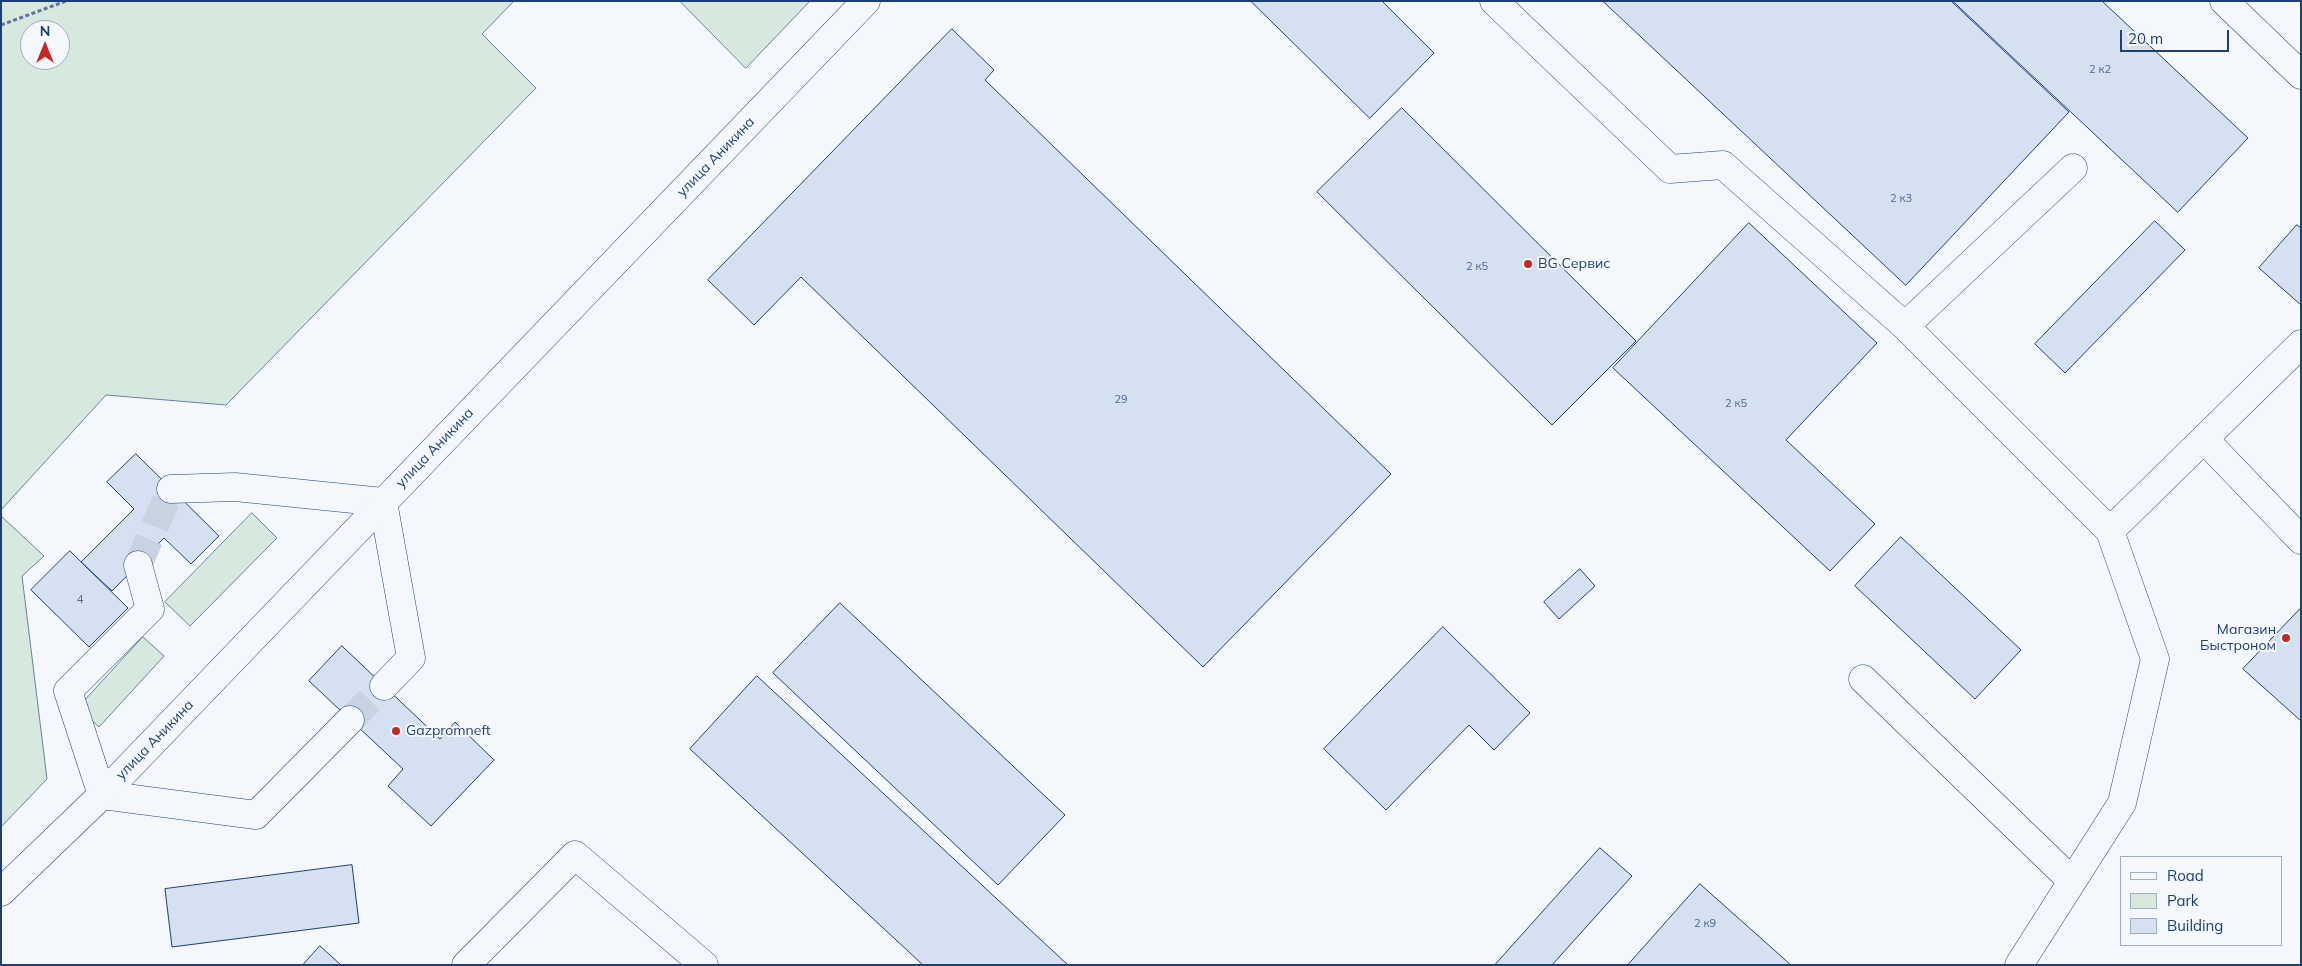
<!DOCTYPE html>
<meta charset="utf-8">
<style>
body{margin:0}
#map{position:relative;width:2302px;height:966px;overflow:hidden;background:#f4f7fb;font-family:Mulish,sans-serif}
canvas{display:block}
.frame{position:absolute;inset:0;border:2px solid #1d3f73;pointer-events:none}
.legend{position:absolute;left:2120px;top:856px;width:162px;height:90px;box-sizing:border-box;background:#f4f7fb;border:1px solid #9eadc5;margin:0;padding:6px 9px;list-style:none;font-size:15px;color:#1d3f73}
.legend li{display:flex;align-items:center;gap:10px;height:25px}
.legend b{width:25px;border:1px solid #9eadc5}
.north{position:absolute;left:20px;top:20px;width:50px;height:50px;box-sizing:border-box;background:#f4f7fb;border:1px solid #9eadc5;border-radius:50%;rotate:0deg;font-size:14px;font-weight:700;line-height:20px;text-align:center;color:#1d3f73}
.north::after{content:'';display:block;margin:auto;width:18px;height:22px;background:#c62828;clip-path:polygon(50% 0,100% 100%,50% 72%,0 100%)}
.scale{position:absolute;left:2120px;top:30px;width:109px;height:22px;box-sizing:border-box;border:2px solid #1d3f73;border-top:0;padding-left:6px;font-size:15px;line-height:18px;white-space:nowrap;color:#1d3f73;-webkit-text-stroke:4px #f4f7fb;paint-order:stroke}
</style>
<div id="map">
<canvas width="2302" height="966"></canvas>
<div class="frame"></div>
<ul class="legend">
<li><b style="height:6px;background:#f4f7fb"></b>Road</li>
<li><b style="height:14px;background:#d7e8df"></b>Park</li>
<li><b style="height:14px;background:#d5e0f0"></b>Building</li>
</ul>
<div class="north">N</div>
<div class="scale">20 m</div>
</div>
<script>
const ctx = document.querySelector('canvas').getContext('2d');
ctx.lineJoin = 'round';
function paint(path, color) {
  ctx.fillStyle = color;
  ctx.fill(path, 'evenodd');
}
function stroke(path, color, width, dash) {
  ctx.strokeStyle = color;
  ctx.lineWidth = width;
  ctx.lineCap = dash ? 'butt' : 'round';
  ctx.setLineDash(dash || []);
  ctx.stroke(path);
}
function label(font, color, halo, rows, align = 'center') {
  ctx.font = font + ' Mulish,sans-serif';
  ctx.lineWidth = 4;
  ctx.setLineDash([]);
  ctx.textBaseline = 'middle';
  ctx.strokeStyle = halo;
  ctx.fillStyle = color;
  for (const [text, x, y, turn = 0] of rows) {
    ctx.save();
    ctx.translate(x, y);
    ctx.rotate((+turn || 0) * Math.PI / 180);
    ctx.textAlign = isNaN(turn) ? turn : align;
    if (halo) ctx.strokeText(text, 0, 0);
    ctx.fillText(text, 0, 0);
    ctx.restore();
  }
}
const green = new Path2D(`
 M 1,1 L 514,1 L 482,34 L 536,88 L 226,405 L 106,395 L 1,510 ZM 30,30 L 60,30 L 60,60 L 30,60 Z
 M 680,1 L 810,1 L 746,68 Z
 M 252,513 L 277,538 L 190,626 L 165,602 Z
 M 1,516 L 44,556 L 22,576 L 47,779 L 1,827 Z
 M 143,637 L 164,656 L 99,727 L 78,708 Z`);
const building = new Path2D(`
 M 1251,1 L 1382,1 L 1434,53 L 1370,118 Z
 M 1603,1 L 1951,1 L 2069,112 L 1906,285 Z
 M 1953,1 L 2102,1 L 2248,138 L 2178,212 Z
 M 952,29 L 994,70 L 985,80 L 1391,474 L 1203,667 L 801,277 L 754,325 L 708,280 Z
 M 1402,108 L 1636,341 L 1552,425 L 1317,192 Z
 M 2155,221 L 2185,250 L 2065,373 L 2035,344 Z
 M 1749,223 L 1877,343 L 1786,440 L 1875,524 L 1830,571 L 1613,368 Z
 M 2297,225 L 2301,228 L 2301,305 L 2259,268 Z
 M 136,454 L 219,536 L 191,564 L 164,538 L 112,591 L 81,562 L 134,509 L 107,482 Z
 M 1901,537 L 2021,650 L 1975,699 L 1855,586 Z
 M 70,551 L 128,608 L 89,647 L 31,590 Z
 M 1580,569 L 1595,586 L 1559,619 L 1544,602 Z
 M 840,603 L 1065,815 L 998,885 L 773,673 Z
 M 2301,608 L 2301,721 L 2243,669 Z
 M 1443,627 L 1530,713 L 1494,750 L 1469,725 L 1386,810 L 1324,749 Z
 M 342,646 L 440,739 L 455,722 L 494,760 L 431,826 L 388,786 L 403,769 L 309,681 Z
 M 757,676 L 1068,965 L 923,965 L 690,749 Z
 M 1600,848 L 1632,876 L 1552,965 L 1495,965 Z
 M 352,865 L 359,923 L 172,947 L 165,889 Z
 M 1700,884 L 1791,965 L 1628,965 Z
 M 320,946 L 341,965 L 303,965 Z`);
const minorTunnel = new Path2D(`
 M 138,565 L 171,489
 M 350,720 L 384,686`);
const path = new Path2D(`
 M 1,25 L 66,1`);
const minor = new Path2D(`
 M 1494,1 L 1670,169 L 1723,165 L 1905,326
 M 2073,168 L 1905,326 L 2110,531 L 2301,344
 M 2204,439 L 2301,540
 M 171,489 L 235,487 L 383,502 L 411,658 L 384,686
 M 138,565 L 150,609 L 68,691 L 102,795 L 256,815 L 350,720
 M 1863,679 L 2072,881
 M 466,965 L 575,855 L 704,965
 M 2019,965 L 2122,803 L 2155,659 L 2110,531`);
const major = new Path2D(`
 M 2224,1 L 2301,75
 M 1,892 L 102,795 L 866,1`);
const markers = [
 [1528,264,5,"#c62828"],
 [2286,638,5,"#c62828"],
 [396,731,5,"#c62828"]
];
const numberNames = [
 ["2 к2",2100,70],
 ["2 к3",1901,199],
 ["2 к5",1477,267],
 ["29",1121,400],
 ["2 к5",1736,404],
 ["4",80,600],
 ["2 к9",1705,924]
];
const streetNames = [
 ["улица Аникина",716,157,-46],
 ["улица Аникина",435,448,-46],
 ["улица Аникина",155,740,-46]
];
const poiNames = [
 ["BG Сервис",1538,264],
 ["Магазин",2276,630,"right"],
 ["Быстроном",2276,646,"right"],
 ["Gazpromneft",406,731]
];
paint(green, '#d7e8df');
stroke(green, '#687fa3', 1);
paint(building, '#d5e0f0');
stroke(building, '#1d3f73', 1);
stroke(minorTunnel, '#c9d2e0', 28, [28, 14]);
stroke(minor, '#1d3f73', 29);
stroke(major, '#1d3f73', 29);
stroke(path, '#5e769c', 3, [4, 2.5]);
stroke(minor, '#f4f7fb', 28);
stroke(major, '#f4f7fb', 28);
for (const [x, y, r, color] of markers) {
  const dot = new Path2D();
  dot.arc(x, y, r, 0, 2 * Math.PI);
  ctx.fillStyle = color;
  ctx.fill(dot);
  stroke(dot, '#f4f7fb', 2);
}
label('11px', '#4b6792', null, numberNames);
label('14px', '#1d3f73', '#f4f7fb', streetNames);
label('14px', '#1d3f73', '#f4f7fb', poiNames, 'left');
</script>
